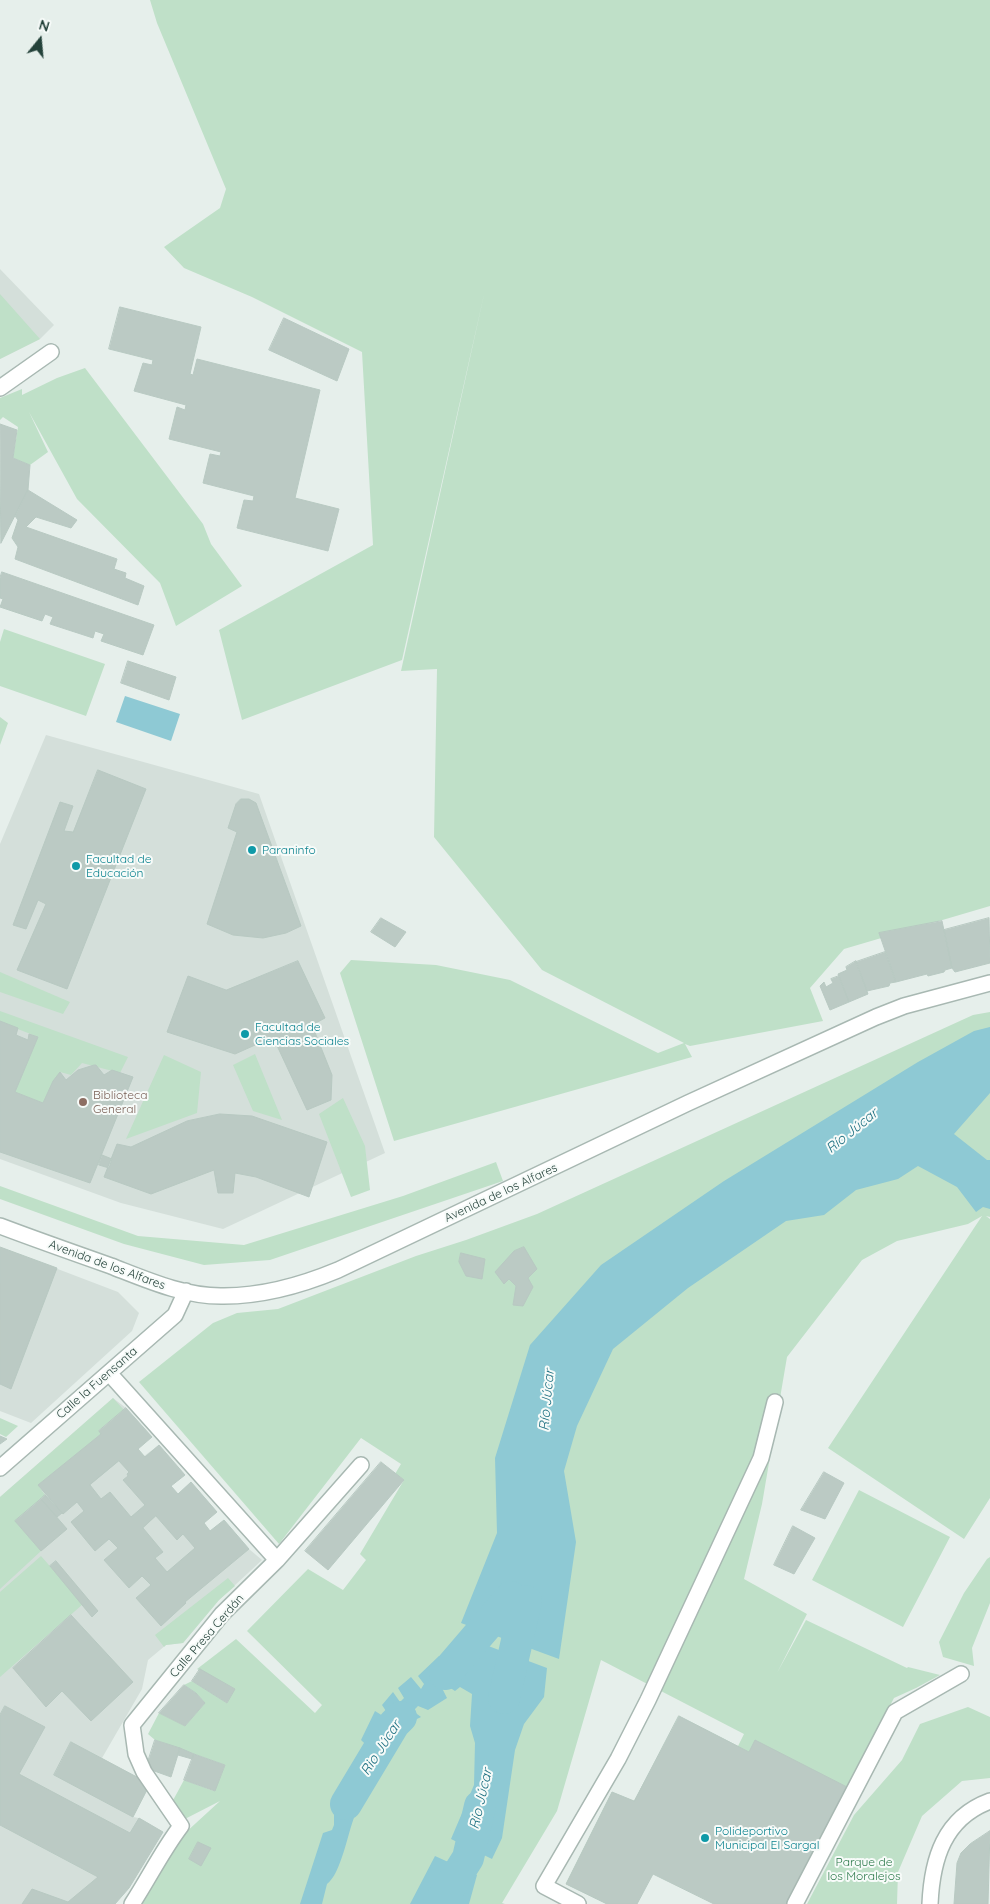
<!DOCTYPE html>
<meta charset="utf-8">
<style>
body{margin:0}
#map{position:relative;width:990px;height:1904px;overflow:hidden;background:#e6efeb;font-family:Quicksand,sans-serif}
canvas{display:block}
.north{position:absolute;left:15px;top:15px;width:50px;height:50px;-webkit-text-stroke:4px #f7fbf9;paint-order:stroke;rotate:17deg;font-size:14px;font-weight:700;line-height:20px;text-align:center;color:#24423a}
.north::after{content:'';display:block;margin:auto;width:18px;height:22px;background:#24423a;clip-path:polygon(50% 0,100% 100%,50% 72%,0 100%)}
</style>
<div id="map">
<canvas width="990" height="1904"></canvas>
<div class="north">N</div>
</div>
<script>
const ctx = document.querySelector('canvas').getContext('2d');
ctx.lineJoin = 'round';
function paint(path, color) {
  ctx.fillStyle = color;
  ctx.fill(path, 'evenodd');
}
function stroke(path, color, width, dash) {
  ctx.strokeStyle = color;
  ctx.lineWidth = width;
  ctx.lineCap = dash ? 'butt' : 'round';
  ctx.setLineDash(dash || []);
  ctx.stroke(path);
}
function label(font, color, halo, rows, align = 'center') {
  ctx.font = font + ' Quicksand,sans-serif';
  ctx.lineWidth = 4;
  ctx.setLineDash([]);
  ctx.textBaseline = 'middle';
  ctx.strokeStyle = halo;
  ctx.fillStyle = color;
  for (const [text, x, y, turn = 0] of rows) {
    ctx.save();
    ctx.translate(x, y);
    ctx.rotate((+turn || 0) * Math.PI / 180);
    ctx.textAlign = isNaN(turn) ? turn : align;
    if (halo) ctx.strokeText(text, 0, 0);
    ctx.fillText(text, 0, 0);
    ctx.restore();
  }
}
const built = new Path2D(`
 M 0,269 L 54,325 L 40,339 L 0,359 Z
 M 46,735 L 259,794 L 385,1153 L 223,1229 L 121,1203 L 0,1159 L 0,844 Z
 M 0,1247 L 118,1292 L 139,1313 L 132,1331 L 31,1423 L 0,1411 Z
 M 113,1398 L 126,1408 L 152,1437 L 138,1449 L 144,1456 L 159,1445 L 185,1475 L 171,1486 L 178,1494 L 191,1482 L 217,1512 L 204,1523 L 210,1531 L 224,1520 L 249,1549 L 262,1560 L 219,1600 L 183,1643 L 166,1645 L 148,1660 L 142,1689 L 102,1758 L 150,1784 L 133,1817 L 139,1818 L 163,1832 L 129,1888 L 115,1904 L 0,1904 L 0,1497 Z`);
const green = new Path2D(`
 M 150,0 L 990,0 L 990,906 L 844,949 L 810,988 L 823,1021 L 690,1046 L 685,1044 L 692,1057 L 394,1141 L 340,973 L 351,960 L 436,965 L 510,980 L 658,1053 L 684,1043 L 542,970 L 434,837 L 437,669 L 401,671 L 485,290 L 402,660 L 242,720 L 219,630 L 373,545 L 362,352 L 252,297 L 184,268 L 164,247 L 220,208 L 226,189 L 157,23 Z
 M 0,294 L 40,339 L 0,359 Z
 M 85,368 L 203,524 L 211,544 L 242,586 L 176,626 L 160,583 L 77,499 L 29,412 L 48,452 L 30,465 L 13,458 L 18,427 L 3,417 L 0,420 L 0,398 L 22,389 L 22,395 L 57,378 Z
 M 4,629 L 105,664 L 86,716 L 0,686 L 0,642 Z
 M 0,717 L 8,723 L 0,745 Z
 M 0,972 L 70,1002 L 63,1014 L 0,992 Z
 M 0,1011 L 128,1057 L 120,1073 L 82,1063 L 71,1075 L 60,1072 L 43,1103 L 15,1092 L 38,1037 L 0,1022 Z
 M 990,1012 L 990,1217 L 986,1216 L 990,1219 L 990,1498 L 964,1539 L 828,1448 L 982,1216 L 968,1224 L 897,1241 L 862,1260 L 787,1357 L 762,1504 L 744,1579 L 807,1614 L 777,1673 L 806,1620 L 907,1668 L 908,1667 L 940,1675 L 916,1688 L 894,1698 L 787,1904 L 653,1874 L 607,1904 L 566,1884 L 612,1792 L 634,1801 L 679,1716 L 738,1746 L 744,1734 L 601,1660 L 557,1811 L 502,1903 L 505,1904 L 137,1904 L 172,1845 L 220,1801 L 181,1821 L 171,1804 L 184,1780 L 214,1791 L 225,1765 L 155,1740 L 148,1734 L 159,1713 L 185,1726 L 205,1703 L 196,1693 L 184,1685 L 192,1681 L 227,1703 L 234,1689 L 197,1669 L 236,1639 L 315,1713 L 322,1705 L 247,1631 L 308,1569 L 343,1590 L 366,1560 L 360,1554 L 404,1480 L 395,1474 L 401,1464 L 361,1438 L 279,1544 L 139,1382 L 213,1323 L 237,1313 L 278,1309 L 416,1256 L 466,1240 L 537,1214 L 973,1015 Z
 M 255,1054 L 282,1120 L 253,1111 L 233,1065 Z
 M 164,1055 L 201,1072 L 197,1113 L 126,1139 Z
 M 343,1098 L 365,1146 L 370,1190 L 351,1197 L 319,1114 Z
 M 496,1162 L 503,1181 L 270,1260 L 204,1265 L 124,1244 L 0,1199 L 0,1186 L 138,1236 L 244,1245 L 403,1196 Z
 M 113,1398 L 124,1410 L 99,1430 L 101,1434 L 38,1485 L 45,1495 L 15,1521 L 41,1551 L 0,1589 L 0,1497 Z
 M 0,1418 L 18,1426 L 6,1437 L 0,1434 Z
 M 859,1490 L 950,1537 L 903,1627 L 812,1580 Z
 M 41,1556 L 83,1604 L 0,1677 L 0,1592 Z
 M 990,1557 L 990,1603 L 972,1648 L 974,1666 L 943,1657 L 939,1642 L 964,1593 L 987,1559 Z
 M 228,1578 L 235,1586 L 219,1600 L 183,1643 L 166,1645 L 164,1647 L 155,1635 Z
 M 968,1707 L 990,1717 L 990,1778 L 962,1781 L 922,1816 L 898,1872 L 897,1904 L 807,1904 L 854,1815 L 902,1760 L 920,1724 Z`);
const water = new Path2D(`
 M 125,696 L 180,714 L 171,741 L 116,722 Z
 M 990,1027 L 990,1093 L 954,1134 L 987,1160 L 990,1160 L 990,1209 L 983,1207 L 976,1212 L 957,1187 L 918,1166 L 898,1179 L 856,1190 L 824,1215 L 786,1221 L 688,1288 L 613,1349 L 577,1426 L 564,1471 L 576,1542 L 559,1659 L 461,1623 L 497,1533 L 495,1458 L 530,1345 L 601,1265 L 724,1181 L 918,1062 L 974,1031 Z
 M 459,1635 L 547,1668 L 544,1697 L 524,1724 L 515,1750 L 502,1838 L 492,1859 L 451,1839 L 474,1785 L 475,1743 L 470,1726 L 472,1694 L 460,1687 L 455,1691 L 446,1685 L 440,1684 L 447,1698 L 428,1710 L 418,1706 L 413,1711 L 421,1717 L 407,1724 L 400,1723 L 396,1727 L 400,1729 L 383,1761 L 361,1740 L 375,1711 L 383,1716 L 388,1714 L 382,1705 L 393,1692 L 400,1702 L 404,1698 L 398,1688 L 411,1677 L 421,1689 L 424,1684 L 418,1676 L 439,1656 L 444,1670 L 447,1664 L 442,1656 L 455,1652 Z
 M 359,1757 L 374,1771 C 370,1787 361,1800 355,1815 C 348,1832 341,1874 327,1884 L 322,1904 L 300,1904 L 323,1833 L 332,1830 L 334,1825 L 334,1814 Z
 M 435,1856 L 477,1875 L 469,1904 L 410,1904 Z`);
const river = new Path2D(`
 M 445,1674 L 511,1597
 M 504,1698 L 526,1601
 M 346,1804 L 394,1724 L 401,1717
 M 439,1904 L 468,1858 L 480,1806`);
const building = new Path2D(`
 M 120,307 L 201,327 L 190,374 L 193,375 L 197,359 L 320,390 L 295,498 L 339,509 L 328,551 L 237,528 L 244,500 L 253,501 L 254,496 L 203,483 L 210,454 L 220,456 L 221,452 L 169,439 L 177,407 L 185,410 L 186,405 L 134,391 L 143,363 L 152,365 L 153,360 L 109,349 Z
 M 284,318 L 349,349 L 337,381 L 269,350 Z
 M 0,424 L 17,430 L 13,458 L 30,465 L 28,490 L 1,543 Z
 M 28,490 L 77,520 L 71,528 L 36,517 L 26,527 L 117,559 L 114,569 L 126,573 L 125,578 L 144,586 L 138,605 L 15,559 L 18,547 L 12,538 L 18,520 L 15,516 Z
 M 2,572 L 154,625 L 143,655 L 101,641 L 104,634 L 95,631 L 93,638 L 50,624 L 53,617 L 45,614 L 42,621 L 0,607 L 3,599 L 0,598 L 0,578 Z
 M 128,661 L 176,677 L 169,700 L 121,683 Z
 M 98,770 L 146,789 L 67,989 L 17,970 L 46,904 L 38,900 L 26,929 L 13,925 L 60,802 L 73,806 L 64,831 L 73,832 Z
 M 241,799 L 249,799 L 256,803 L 301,926 L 286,933 L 263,938 L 233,935 L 207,924 L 237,832 L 228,828 L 236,804 Z
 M 381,918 L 406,932 L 395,947 L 371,932 Z
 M 989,918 L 990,963 L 955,972 L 952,968 L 944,930 Z
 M 942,921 L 952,968 L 945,970 L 944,972 L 928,976 L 927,974 L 896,982 L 879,933 Z
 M 885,952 L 896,982 L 890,983 L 889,986 L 867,991 L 856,962 Z
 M 298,961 L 325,1018 L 312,1025 L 332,1075 L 331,1100 L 307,1110 L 273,1037 L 235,1054 L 167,1032 L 188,976 L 226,990 Z
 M 856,961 L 868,994 L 849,1002 L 838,974 L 847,970 L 846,967 Z
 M 839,976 L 849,1002 L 830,1010 L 820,986 L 824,982 L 826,987 L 833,983 L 831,979 Z
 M 0,1021 L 18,1028 L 16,1035 L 28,1040 L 29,1034 L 38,1037 L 15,1092 L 43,1103 L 53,1081 L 60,1072 L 66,1080 L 78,1070 L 94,1065 L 96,1065 L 104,1075 L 112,1070 L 133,1077 L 90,1183 L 0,1152 Z
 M 220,1114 L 252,1116 L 327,1142 L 309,1197 L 256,1177 L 235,1173 L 233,1193 L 218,1193 L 214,1170 L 151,1194 L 104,1177 L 117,1144 L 131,1147 L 187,1121 Z
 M 102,1155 L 112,1159 L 109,1168 L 99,1165 Z
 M 0,1247 L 57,1268 L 11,1389 L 0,1384 Z
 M 524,1247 L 537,1269 L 528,1278 L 533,1287 L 523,1306 L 513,1305 L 516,1286 L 509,1279 L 504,1284 L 495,1272 L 514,1251 Z
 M 461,1253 L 485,1259 L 482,1279 L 466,1276 L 459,1262 Z
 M 126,1408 L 152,1437 L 138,1449 L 145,1457 L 159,1445 L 185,1475 L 171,1486 L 178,1494 L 191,1482 L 217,1512 L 204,1523 L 210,1531 L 224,1520 L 249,1549 L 185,1602 L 186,1603 L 161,1626 L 136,1598 L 151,1585 L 142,1576 L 129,1588 L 104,1560 L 118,1548 L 109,1539 L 95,1551 L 71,1522 L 84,1511 L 77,1502 L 63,1514 L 38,1485 L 101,1434 L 99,1431 ZM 119,1461 L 129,1472 L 127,1474 L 128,1476 L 123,1480 L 145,1505 L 131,1517 L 110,1492 L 101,1499 L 90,1485 ZM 156,1516 L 177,1540 L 183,1534 L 195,1548 L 167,1572 L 155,1558 L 163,1552 L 143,1528 Z
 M 0,1436 L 7,1439 L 0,1444 Z
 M 381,1462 L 404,1480 L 328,1570 L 305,1551 Z
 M 824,1472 L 844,1483 L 825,1519 L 801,1510 Z
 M 45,1495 L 62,1513 L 57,1517 L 41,1499 Z
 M 41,1499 L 67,1529 L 41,1551 L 15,1521 Z
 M 793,1526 L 815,1538 L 794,1574 L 774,1565 Z
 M 56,1561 L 98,1611 L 92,1617 L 50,1566 Z
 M 71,1615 L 133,1682 L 91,1721 L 62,1691 L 46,1707 L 13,1668 Z
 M 200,1669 L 235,1689 L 227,1703 L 192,1681 Z
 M 184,1685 L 196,1693 L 205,1703 L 185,1726 L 159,1713 Z
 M 5,1706 L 45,1727 L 19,1774 L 130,1833 L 139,1818 L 163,1832 L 129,1888 L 115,1904 L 22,1904 L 32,1889 L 68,1902 L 98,1877 L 0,1825 L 0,1715 Z
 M 679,1716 L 749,1752 L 755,1740 L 847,1787 L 787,1904 L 714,1904 L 653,1874 L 637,1904 L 607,1904 L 566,1884 L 612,1792 L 634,1801 Z
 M 155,1740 L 180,1748 L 171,1777 L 146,1768 Z
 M 71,1742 L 150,1784 L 133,1817 L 54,1775 Z
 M 180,1748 L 194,1754 L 192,1759 L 178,1755 Z
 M 194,1754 L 225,1765 L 215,1791 L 184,1780 Z
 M 990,1831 L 988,1904 L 954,1904 L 957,1863 L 961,1853 L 970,1844 Z
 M 198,1842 L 211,1848 L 201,1866 L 189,1859 Z`);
const minor = new Path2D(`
 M 0,388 L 51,352
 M 0,1226 C 37,1240 74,1253 111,1266 C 147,1280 185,1297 224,1296 C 263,1296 302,1285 338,1270 L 688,1103 L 876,1017 L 904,1006 L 990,983
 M 109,1373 L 277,1560
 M 0,1468 L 175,1315 L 186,1291
 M 132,1904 C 149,1878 162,1851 181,1826 L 144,1772 L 136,1754 L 132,1725 L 222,1614 L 277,1560 L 361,1465
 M 578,1904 L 544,1886 L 618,1759 L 648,1700 L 761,1458 L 775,1402
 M 795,1904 L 895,1712 L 961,1674
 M 930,1904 C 932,1859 944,1818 990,1801`);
const markers = [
 [252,850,5,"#0f9aa8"],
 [76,866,5,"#0f9aa8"],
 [245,1034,5,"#0f9aa8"],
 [83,1102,5,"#8d6e63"],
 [705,1838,5,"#0f9aa8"]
];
const cultureNames = [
 ["Paraninfo",262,850],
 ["Facultad de",86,859],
 ["Educación",86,873],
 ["Facultad de",255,1027],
 ["Ciencias Sociales",255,1041],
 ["Polideportivo",715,1831],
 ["Municipal El Sargal",715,1845]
];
const educationNames = [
 ["Biblioteca",93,1095],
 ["General",93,1109]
];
const streetNames = [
 ["Avenida de los Alfares",501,1193,-25],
 ["Avenida de los Alfares",107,1265,20],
 ["Calle la Fuensanta",97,1383,-41],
 ["Calle Presa Cerdán",207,1636,-49]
];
const parkNames = [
 ["Parque de",864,1862],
 ["los Moralejos",864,1876]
];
const waterNames = [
 ["Río Júcar",852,1131,-39],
 ["Río Júcar",547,1400,-85],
 ["Rio Júcar",381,1748,-57],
 ["Río Júcar",481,1799,-77]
];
paint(built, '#d4dfda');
paint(green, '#bfe0c8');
paint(water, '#8ec9d4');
stroke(river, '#8ec9d4', 32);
paint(building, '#bbcac4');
stroke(building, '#b8c9c2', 1);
stroke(minor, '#a8b8b2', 18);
stroke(minor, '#fff', 15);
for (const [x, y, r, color] of markers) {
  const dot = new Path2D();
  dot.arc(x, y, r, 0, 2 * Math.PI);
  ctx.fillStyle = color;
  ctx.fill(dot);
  stroke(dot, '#f7fbf9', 2);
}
label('12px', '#0d838f', '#f7fbf9', cultureNames, 'left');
label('12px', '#785e54', '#f7fbf9', educationNames, 'left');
label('12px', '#24423a', '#f7fbf9', streetNames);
label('12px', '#2d7a4b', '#f7fbf9', parkNames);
label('italic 14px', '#1c6f80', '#f7fbf9', waterNames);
</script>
